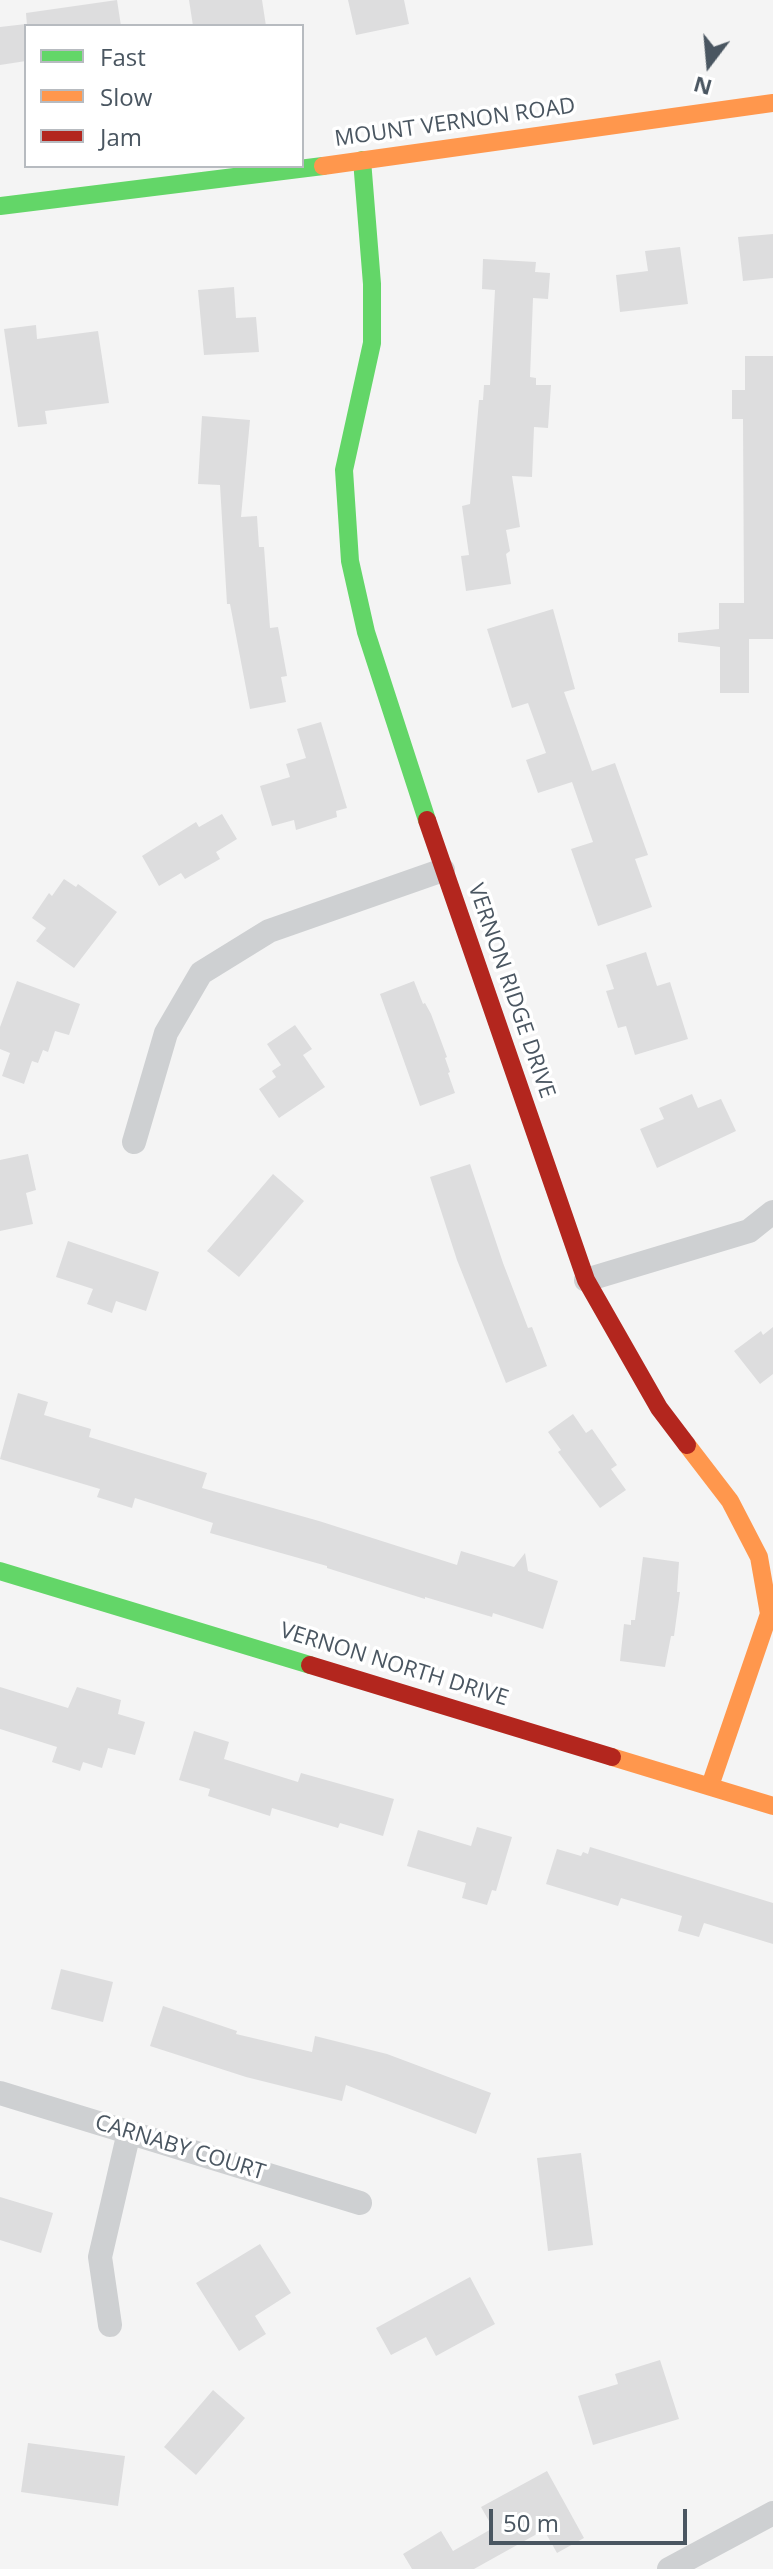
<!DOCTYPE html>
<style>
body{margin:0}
#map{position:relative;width:773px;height:2569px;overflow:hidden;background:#f4f4f4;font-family:"Open Sans",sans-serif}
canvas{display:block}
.legend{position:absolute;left:24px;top:24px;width:280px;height:144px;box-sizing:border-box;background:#fff;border:2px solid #b7bbc0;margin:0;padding:10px 14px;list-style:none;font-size:24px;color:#4a5661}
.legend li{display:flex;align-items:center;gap:16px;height:40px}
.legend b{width:40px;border:2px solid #b7bbc0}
.north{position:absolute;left:669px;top:24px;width:80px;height:80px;-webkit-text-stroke:6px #fff;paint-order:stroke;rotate:196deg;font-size:22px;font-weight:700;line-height:32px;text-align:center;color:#4a5661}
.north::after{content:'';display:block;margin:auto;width:28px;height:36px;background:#4a5661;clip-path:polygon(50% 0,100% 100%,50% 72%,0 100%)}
.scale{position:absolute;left:489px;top:2509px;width:198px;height:36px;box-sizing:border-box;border:4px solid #4a5661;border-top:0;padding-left:10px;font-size:24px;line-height:28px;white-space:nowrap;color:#4a5661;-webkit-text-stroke:6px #fff;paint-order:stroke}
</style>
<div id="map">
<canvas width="773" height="2569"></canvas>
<ul class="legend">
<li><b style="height:10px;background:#63d668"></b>Fast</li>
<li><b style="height:10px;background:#ff974d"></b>Slow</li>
<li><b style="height:10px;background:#b3261e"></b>Jam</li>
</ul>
<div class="north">N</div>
<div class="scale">50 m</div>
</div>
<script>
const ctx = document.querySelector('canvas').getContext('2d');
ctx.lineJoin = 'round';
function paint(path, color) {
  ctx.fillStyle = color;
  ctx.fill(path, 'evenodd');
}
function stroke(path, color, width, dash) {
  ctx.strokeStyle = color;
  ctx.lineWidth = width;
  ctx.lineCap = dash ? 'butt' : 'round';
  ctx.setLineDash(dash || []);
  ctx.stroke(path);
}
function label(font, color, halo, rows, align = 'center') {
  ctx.font = font + ' "Open Sans",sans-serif';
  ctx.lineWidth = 7;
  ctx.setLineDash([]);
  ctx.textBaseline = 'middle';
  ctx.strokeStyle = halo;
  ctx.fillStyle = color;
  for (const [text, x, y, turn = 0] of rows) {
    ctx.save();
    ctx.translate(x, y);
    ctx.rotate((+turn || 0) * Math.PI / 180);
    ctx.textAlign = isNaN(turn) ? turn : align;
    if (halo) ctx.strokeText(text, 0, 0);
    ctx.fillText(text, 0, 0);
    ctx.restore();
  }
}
const building = new Path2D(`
 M 117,0 L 121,26 L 27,26 L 26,13 Z
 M 189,0 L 262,0 L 266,26 L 193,26 Z
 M 348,0 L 404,0 L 409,24 L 356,35 Z
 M 26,24 L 26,61 L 0,65 L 0,27 Z
 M 773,234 L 773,278 L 743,281 L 738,237 Z
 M 680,247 L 688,304 L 620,312 L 616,275 L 648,271 L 645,251 Z
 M 483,259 L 536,262 L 535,272 L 550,273 L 548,299 L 533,298 L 530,377 L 536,378 L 536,385 L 551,385 L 548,428 L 534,427 L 532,477 L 512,476 L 520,527 L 506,530 L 510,551 L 506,554 L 511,584 L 466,591 L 461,556 L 469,555 L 462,506 L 470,504 L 479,400 L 483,400 L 484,385 L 490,385 L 495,290 L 482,289 Z
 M 234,287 L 236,318 L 256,317 L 259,352 L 204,355 L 198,290 Z
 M 36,325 L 37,339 L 98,331 L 109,403 L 45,411 L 47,424 L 18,427 L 4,329 Z
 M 745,356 L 773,356 L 773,639 L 749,639 L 749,693 L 720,693 L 720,647 L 678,642 L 678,633 L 719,629 L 719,603 L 744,603 L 743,419 L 732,419 L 732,390 L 745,390 Z
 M 202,416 L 250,420 L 241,517 L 257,516 L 259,547 L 264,547 L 270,628 L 278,627 L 287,676 L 281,677 L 286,702 L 250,709 L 230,604 L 227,604 L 220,485 L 198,484 Z
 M 553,609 L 575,689 L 564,692 L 592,771 L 615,763 L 648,855 L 635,859 L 652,907 L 598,926 L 571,849 L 593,842 L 572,782 L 538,793 L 526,760 L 546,753 L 528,703 L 512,708 L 487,629 Z
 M 321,722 L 347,808 L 336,811 L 337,817 L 296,830 L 294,820 L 272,826 L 260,786 L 290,777 L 286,764 L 306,758 L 297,729 Z
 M 222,814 L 237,839 L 216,852 L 220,859 L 185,879 L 181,873 L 159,886 L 142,856 L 196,822 L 199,827 Z
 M 64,879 L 76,887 L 78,884 L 117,912 L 74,968 L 36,941 L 46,928 L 32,918 L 49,893 L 52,896 Z
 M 646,952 L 657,986 L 670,982 L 688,1039 L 635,1055 L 626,1026 L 618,1028 L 606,991 L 614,989 L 606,965 Z
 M 17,981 L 80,1004 L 69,1035 L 55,1031 L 48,1052 L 43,1050 L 38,1063 L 32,1061 L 24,1084 L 2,1076 L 10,1053 L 0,1049 L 0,1027 Z
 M 414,981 L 423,1004 L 425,1003 L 431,1014 L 447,1057 L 445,1058 L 450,1072 L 448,1073 L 455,1093 L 420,1106 L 380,994 Z
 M 295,1025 L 312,1049 L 303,1055 L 325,1087 L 279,1118 L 259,1089 L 276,1077 L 272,1071 L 281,1065 L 267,1044 Z
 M 692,1094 L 698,1108 L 721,1099 L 736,1131 L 657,1168 L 640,1129 L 664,1119 L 659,1108 Z
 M 28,1154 L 36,1190 L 26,1193 L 33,1224 L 0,1231 L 0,1160 Z
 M 470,1164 L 503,1263 L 528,1328 L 532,1327 L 547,1366 L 506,1383 L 457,1260 L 430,1177 Z
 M 273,1174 L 304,1201 L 239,1277 L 207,1251 Z
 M 68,1241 L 159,1272 L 146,1311 L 116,1301 L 112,1313 L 87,1304 L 93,1289 L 56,1277 Z
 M 773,1327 L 773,1374 L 760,1384 L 734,1351 L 761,1331 L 763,1335 Z
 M 18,1393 L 48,1402 L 44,1415 L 91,1429 L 89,1437 L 207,1473 L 202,1488 L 319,1521 L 457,1565 L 461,1551 L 514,1567 L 525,1553 L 528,1571 L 558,1581 L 543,1629 L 493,1613 L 492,1617 L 425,1597 L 425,1599 L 327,1568 L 327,1566 L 210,1533 L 213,1523 L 135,1498 L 132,1508 L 97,1497 L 100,1489 L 0,1459 Z
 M 573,1414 L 586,1433 L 592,1429 L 617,1465 L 611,1469 L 626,1490 L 600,1508 L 558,1452 L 561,1450 L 548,1432 Z
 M 643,1557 L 679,1562 L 677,1592 L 680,1592 L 674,1636 L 671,1636 L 665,1667 L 620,1661 L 624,1624 L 631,1625 L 631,1620 L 635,1620 Z
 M 0,1687 L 68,1708 L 77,1687 L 121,1700 L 118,1714 L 145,1722 L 135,1755 L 108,1748 L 102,1768 L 83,1762 L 80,1771 L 52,1762 L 57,1747 L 0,1729 Z
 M 194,1731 L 229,1742 L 224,1759 L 298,1782 L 301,1773 L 394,1799 L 383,1836 L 340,1823 L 338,1828 L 272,1808 L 270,1816 L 208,1796 L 210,1789 L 179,1780 Z
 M 477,1827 L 512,1837 L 496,1891 L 492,1890 L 487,1905 L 462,1898 L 466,1883 L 407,1866 L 418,1830 L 471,1846 Z
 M 590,1847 L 773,1903 L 773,1944 L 704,1923 L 699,1937 L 678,1931 L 682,1916 L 621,1898 L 618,1906 L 546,1884 L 557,1849 L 581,1856 L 583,1852 L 588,1854 Z
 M 61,1969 L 113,1982 L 103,2022 L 51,2009 Z
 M 163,2006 L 237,2031 L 236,2034 L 312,2052 L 315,2036 L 387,2054 L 491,2093 L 476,2134 L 346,2085 L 342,2101 L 246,2077 L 150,2046 Z
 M 581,2153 L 593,2245 L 548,2251 L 537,2158 Z
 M 0,2197 L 53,2213 L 41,2253 L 0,2240 Z
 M 260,2244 L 291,2293 L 255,2316 L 266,2334 L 239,2351 L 196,2283 Z
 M 470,2277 L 495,2324 L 436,2356 L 426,2337 L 391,2355 L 376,2328 Z
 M 660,2360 L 679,2419 L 593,2445 L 578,2396 L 618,2384 L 615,2374 Z
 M 213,2390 L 245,2418 L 196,2475 L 164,2447 Z
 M 28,2443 L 125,2456 L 118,2506 L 21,2492 Z
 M 547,2471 L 584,2538 L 557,2553 L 544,2530 L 474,2569 L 412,2569 L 403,2554 L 441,2531 L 453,2551 L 493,2528 L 481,2507 Z`);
const street = new Path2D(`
 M 134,1142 L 166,1033 L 201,973 L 269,931 L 443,870
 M 586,1280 L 749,1231 L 773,1212
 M 0,2093 L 360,2203
 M 110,2325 L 100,2257 L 129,2132
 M 669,2569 L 773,2513`);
const fast = new Path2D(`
 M 362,160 L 372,284 L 372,343 L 344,470 L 350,561 L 366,632 L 427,820
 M 0,206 L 323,166
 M 0,1571 L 310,1665`);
const slow = new Path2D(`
 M 323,166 L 773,103
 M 687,1445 L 730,1501 L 759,1557 L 769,1614 L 710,1786
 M 612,1757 L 773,1806`);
const jam = new Path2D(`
 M 427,820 L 586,1280 L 659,1408 L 687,1445
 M 310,1665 L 612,1757`);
const streetNames = [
 ["MOUNT VERNON ROAD",455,123,-8],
 ["VERNON RIDGE DRIVE",511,991,71],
 ["VERNON NORTH DRIVE",394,1665,17],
 ["CARNABY COURT",180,2148,17]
];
paint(building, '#ddddde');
stroke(street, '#ced0d2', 24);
stroke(fast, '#63d668', 18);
stroke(slow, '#ff974d', 18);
stroke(jam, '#b3261e', 18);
label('22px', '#4a5661', '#fff', streetNames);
</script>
